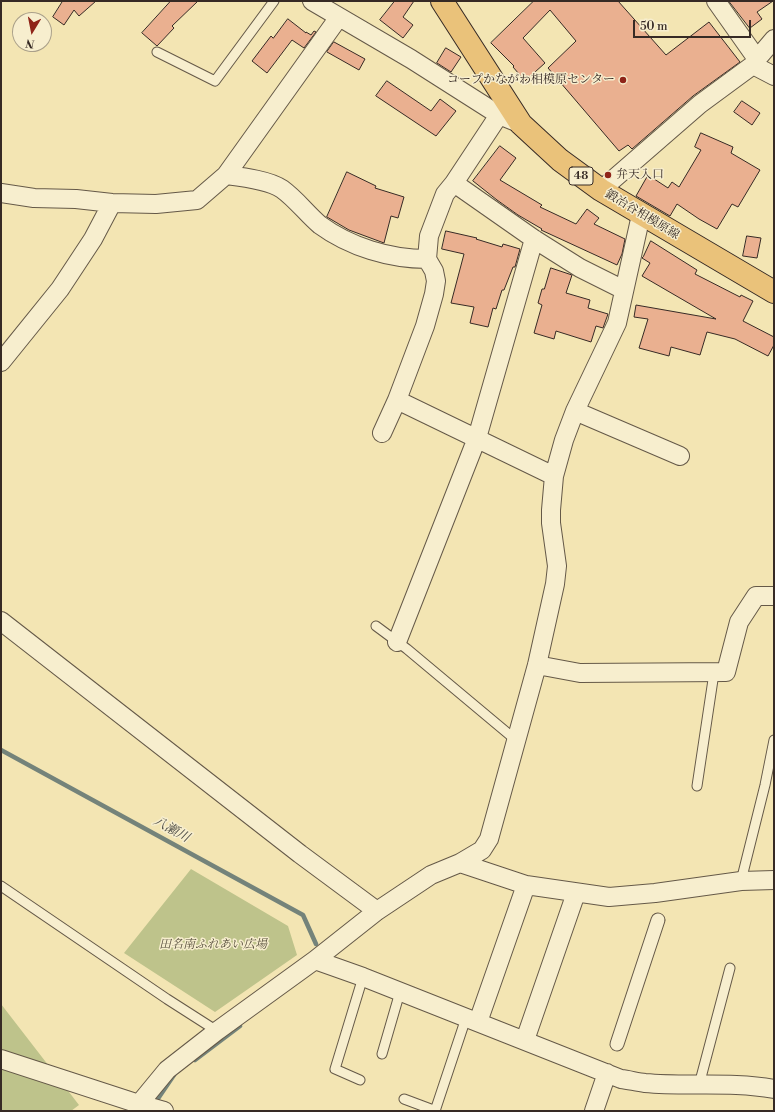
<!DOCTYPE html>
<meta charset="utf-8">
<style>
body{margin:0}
#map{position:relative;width:775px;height:1112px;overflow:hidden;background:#f3e5b3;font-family:"Libre Bodoni",serif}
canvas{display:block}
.frame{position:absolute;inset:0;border:2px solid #362a25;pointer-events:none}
.north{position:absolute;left:12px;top:12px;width:40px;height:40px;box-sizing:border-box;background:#f7eece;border:1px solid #aaa08a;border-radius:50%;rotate:190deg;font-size:11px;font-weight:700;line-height:16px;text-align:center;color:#362a25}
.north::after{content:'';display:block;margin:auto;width:14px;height:18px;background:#8f2418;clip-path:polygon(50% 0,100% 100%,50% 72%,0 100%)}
.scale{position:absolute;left:633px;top:20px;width:118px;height:18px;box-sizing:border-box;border:2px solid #362a25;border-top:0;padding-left:5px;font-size:12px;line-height:14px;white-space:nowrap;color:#362a25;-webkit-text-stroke:3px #f7eece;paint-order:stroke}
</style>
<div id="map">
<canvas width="775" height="1112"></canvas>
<div class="frame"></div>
<div class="north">N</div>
<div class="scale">50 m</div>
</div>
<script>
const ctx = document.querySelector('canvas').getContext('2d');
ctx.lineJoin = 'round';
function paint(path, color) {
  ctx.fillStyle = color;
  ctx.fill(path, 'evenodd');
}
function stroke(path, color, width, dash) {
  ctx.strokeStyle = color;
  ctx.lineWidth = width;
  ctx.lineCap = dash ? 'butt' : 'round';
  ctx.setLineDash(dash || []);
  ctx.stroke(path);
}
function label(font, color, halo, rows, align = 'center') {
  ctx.font = font + ' "Libre Bodoni","Noto Serif JP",serif';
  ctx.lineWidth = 3;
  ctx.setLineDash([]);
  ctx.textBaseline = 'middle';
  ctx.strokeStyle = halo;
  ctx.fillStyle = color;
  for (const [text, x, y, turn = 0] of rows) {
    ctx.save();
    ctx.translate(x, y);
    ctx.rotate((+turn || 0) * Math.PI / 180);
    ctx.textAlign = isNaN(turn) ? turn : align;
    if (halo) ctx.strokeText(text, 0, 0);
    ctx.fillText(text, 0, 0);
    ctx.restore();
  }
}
const green = new Path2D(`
 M 191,869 L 288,926 L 297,955 L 215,1012 L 124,953 Z
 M 1,1004 L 79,1105 L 71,1111 L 1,1111 Z`);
const stream = new Path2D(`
 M 1,750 L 303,915 L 316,944
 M 195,1060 L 240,1026
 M 155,1103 L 174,1075`);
const building = new Path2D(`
 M 63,1 L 96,1 L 79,16 L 74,10 L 64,25 L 53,17 Z
 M 171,1 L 198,1 L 172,26 L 174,28 L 157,46 L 142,33 Z
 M 395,1 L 414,1 L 403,17 L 413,25 L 403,38 L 380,20 Z
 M 534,1 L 618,1 L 666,55 L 709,22 L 740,62 L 693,96 L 632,149 L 628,145 L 619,151 L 548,68 L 576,41 L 550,10 L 523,38 L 545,63 L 525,81 L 513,67 L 514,66 L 491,43 Z
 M 729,1 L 773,1 L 757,12 L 762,19 L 750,28 Z
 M 288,19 L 306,33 L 306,32 L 311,35 L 314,31 L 316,32 L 304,48 L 292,40 L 267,73 L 252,61 L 271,36 L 273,38 Z
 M 334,42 L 365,59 L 359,70 L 327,52 Z
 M 446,48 L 461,57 L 451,72 L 437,63 Z
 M 387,81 L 431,111 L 440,99 L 456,111 L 436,136 L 376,96 Z
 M 742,101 L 760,113 L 752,125 L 734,112 Z
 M 701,133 L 733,147 L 731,153 L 760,170 L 738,207 L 732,204 L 717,229 L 699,219 L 677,204 L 670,216 L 636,196 L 648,175 L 668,188 L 672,182 L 679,187 L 701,150 L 695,147 Z
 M 500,146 L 516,158 L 500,180 L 542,205 L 540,207 L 576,224 L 587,209 L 599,218 L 594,224 L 625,239 L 622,254 L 617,265 L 541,230 L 542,229 L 518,215 L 497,200 L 473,181 Z
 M 347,172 L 376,186 L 375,188 L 404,197 L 398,218 L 391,216 L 384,243 L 349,230 L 327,217 Z
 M 446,231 L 477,238 L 476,239 L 502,247 L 503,244 L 520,249 L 515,267 L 513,267 L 504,290 L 502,290 L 496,309 L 493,308 L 488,327 L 470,323 L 474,307 L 451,303 L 464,254 L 442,249 Z
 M 747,236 L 761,238 L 757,258 L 743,256 Z
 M 651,241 L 697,270 L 695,274 L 740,297 L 741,295 L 753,301 L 743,321 L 774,337 L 774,345 L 768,356 L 735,339 L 707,332 L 700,355 L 671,347 L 669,356 L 639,348 L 648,319 L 634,317 L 636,305 L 716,319 L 642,276 L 650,263 L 642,258 L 643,257 Z
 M 551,268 L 572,275 L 566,293 L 590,300 L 588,308 L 608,314 L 603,328 L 596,326 L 591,342 L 556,331 L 554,339 L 534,333 L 542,305 L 538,303 L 542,289 L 544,289 Z`);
const service = new Path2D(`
 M 157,52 L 215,81 L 274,1
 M 376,626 L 407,649 L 517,741
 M 697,786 L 714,673
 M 741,881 L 765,785 L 774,740
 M 1,886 L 167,999 L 217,1031
 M 382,1054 L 400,992
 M 360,1080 L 335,1069 L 363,977
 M 699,1085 L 730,968
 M 404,1099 L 436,1111
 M 435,1111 L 466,1018`);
const pedestrian = new Path2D(`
 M 617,1044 L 658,920`);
const minor = new Path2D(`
 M 312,1 L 411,59 L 499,115 L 521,124
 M 716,1 L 757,59
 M 753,65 L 757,59 L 774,39
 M 226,175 L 339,17
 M 454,183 L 499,115
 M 601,190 L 700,104 L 753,65 L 774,76
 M 1,193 L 34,198 L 76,199 L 112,203 L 156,204 L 197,200 L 226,175 C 242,177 269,180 282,189 C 296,199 307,214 320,225 C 350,247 390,259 427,259
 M 1,362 L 60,289 L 93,239 L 112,203
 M 575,411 L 680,456
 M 382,433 L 397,400
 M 554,476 L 397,400 L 425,326 L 434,294 L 436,281 L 434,271 L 427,259 L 429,236 L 445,194 L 454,183 L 534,239 L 580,268 L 624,290
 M 1,621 L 300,854 L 377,911
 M 397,642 L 477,438 L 534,239
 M 537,665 L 580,673 L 726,672 L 739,622 L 756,596 L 774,596
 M 460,863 L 526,885 L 609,897 L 655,893 L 741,881 L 774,880
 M 315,960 L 363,977 L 621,1079 C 629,1080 637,1082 645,1083 C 688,1087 731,1081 774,1089
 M 478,1022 L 526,885
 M 525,1040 L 576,893
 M 1,1059 L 139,1104 L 164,1111
 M 137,1111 L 139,1104 L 167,1070 L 217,1031 L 315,960 L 377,911 L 431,875 L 460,863 L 482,850 L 489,839 L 537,665 L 555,584 L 557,566 L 551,523 L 551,510 L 554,476 L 564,440 L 575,411 L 617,323 L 641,215
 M 594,1111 L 607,1073`);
const primary = new Path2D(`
 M 442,1 L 521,124 L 560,160 L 601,190 L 774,292`);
const markers = [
 [623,80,4,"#8f2418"],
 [608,175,4,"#8f2418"]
];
const shields = [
 [581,176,24]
];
const shieldNames = [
 ["48",581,176]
];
const poiNames = [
 ["コープかながわ相模原センター",615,80],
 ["弁天入口",616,175,"left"]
];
const streetNames = [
 ["鍛冶谷相模原線",642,215,31]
];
const parkNames = [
 ["田名南ふれあい広場",213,945]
];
const waterNames = [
 ["八瀬川",171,830,29]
];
paint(green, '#bec38b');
stroke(stream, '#74837a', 4.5);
paint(building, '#eab090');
stroke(building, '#362a25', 1);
stroke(service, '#655948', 11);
stroke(pedestrian, '#655948', 15);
stroke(minor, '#655948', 20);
stroke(primary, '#362a25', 24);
stroke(service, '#f7eece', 9);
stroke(pedestrian, '#f7eece', 13);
stroke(minor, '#f7eece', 18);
stroke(primary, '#eac27a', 22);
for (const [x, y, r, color] of markers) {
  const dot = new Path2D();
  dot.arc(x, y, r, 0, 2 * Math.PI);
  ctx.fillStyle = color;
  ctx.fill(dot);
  stroke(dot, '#f7eece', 1.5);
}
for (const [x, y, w] of shields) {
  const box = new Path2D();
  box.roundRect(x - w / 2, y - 9, w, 18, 3);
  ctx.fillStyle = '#f7eece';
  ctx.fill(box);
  stroke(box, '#362a25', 1);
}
label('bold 11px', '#362a25', null, shieldNames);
label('12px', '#362a25', '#f7eece', poiNames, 'right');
label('12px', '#362a25', '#f7eece', streetNames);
label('italic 12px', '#58503e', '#f7eece', parkNames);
label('italic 13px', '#504f48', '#f7eece', waterNames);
</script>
